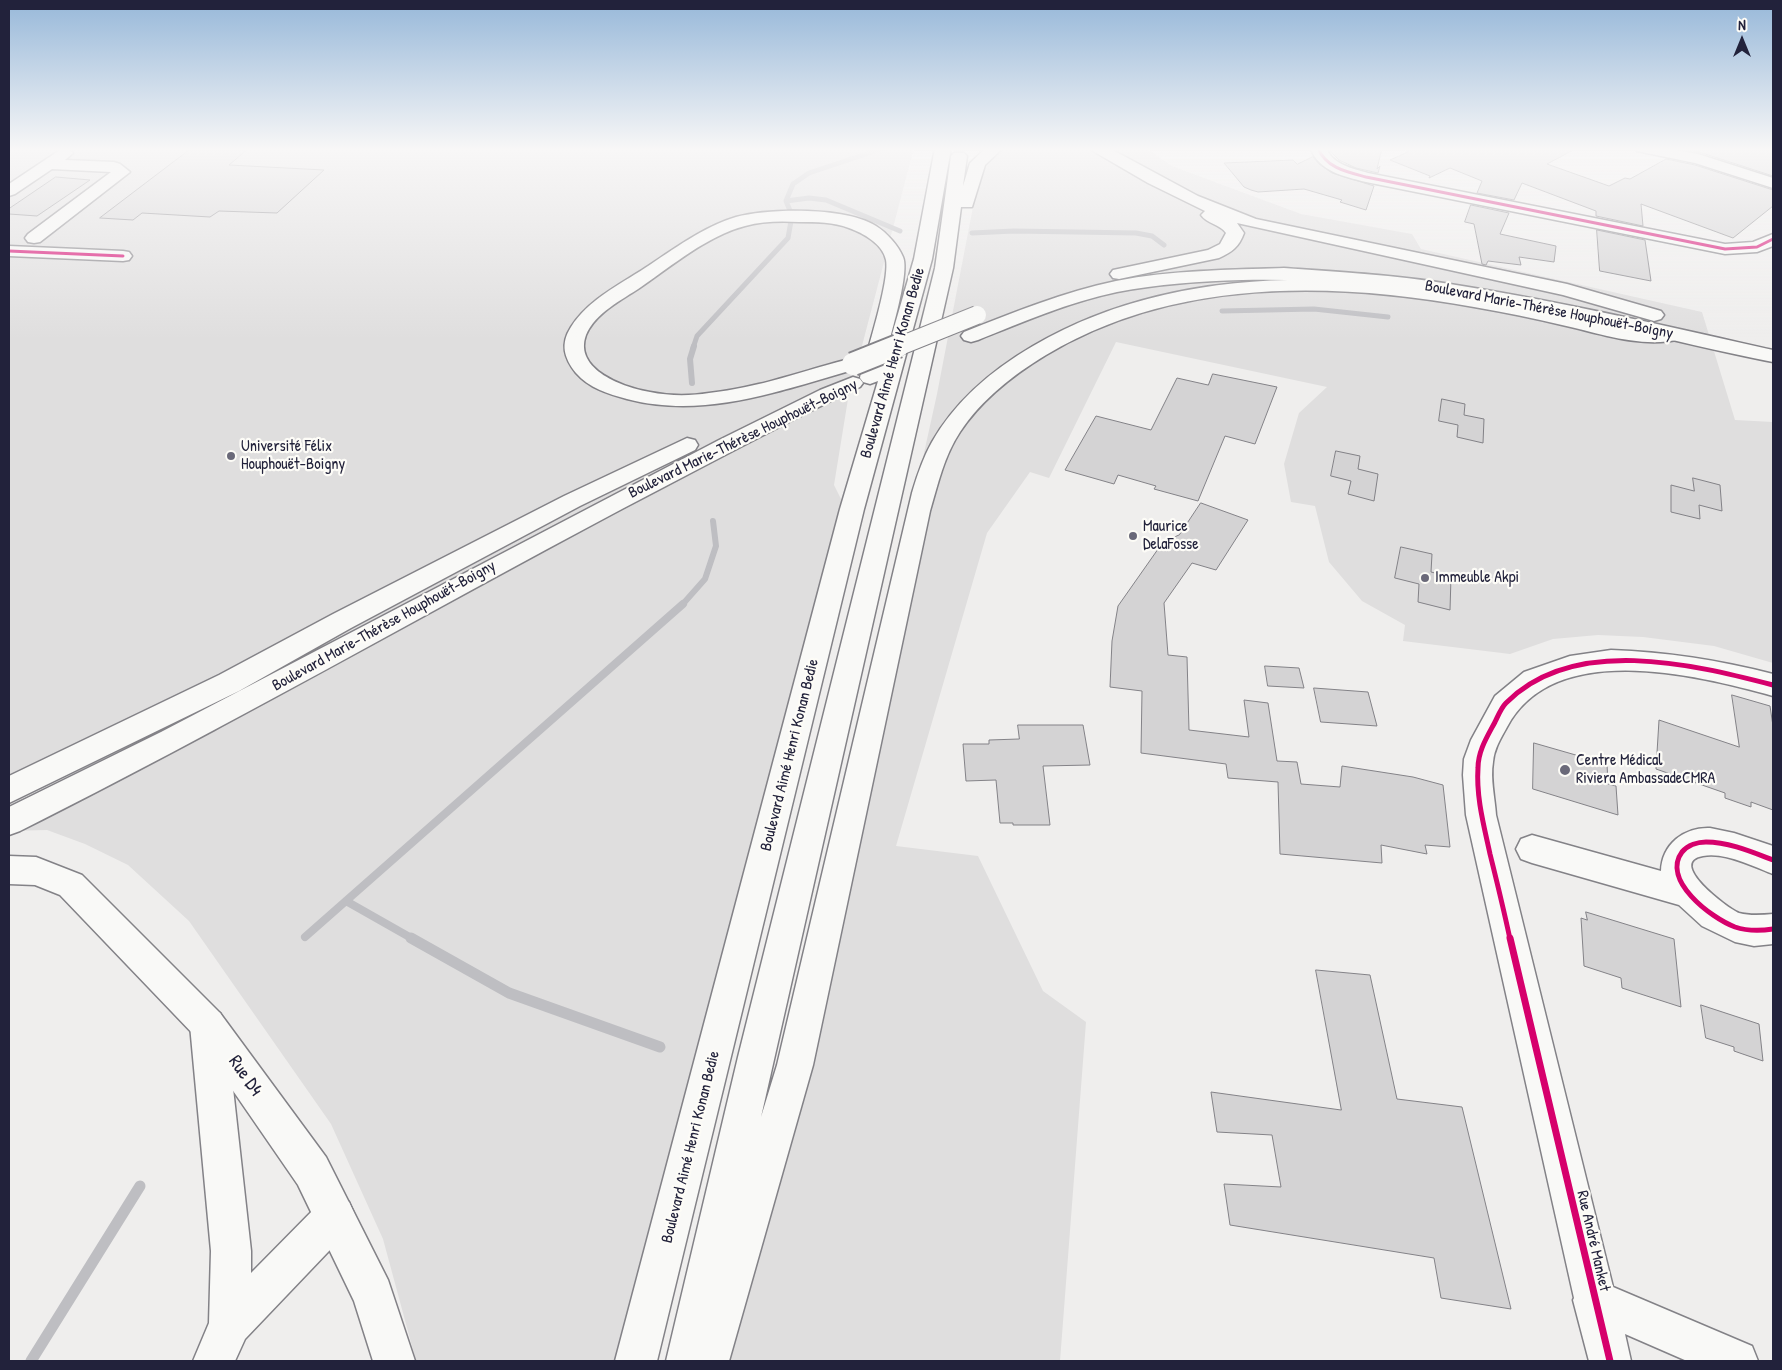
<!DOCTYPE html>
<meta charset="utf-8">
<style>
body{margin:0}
#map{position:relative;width:1782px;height:1370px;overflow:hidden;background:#efeeed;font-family:"Patrick Hand",sans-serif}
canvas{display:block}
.frame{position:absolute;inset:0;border:10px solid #22223b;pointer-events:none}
.north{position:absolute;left:1717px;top:15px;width:50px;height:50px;-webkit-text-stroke:4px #fdfcf7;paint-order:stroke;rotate:0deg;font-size:14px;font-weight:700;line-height:20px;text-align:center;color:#22223b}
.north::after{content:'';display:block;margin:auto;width:18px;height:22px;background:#22223b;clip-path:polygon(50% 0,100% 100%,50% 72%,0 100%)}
</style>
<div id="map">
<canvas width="1782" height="1370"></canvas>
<div class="frame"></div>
<div class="north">N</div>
</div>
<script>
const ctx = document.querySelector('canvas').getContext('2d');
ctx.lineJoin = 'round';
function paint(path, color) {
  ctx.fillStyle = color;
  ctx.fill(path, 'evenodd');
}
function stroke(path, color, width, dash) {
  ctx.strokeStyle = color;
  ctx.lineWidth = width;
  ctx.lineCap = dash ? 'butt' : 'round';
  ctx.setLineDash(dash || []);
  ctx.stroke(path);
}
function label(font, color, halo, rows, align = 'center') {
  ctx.font = font + ' "Patrick Hand",sans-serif';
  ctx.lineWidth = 4.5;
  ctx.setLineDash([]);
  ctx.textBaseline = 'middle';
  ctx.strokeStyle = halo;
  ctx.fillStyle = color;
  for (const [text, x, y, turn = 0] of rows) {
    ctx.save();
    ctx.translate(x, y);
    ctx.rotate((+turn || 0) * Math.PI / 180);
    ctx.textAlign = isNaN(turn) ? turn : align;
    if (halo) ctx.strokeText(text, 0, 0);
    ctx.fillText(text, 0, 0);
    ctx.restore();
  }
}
const built = new Path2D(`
 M 9,148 L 914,148 L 848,399 L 834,485 L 842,501 L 617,1361 L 416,1361 L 383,1239 L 331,1124 L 189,921 L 128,865 L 85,844 L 47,830 L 9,831 Z
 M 981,148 L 1146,148 L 1172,166 L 1301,214 L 1412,234 L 1421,249 L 1702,312 L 1735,420 L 1773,422 L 1773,663 L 1714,646 L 1643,637 L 1598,635 L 1553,639 L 1510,654 L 1403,641 L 1405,625 L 1362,601 L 1329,562 L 1315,506 L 1291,502 L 1284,464 L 1299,413 L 1327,387 L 1116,342 L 1049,478 L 1030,472 L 987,533 L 896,846 L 978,856 L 1043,991 L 1086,1022 L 1060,1361 L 724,1361 L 937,394 L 981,165 Z`);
const streamFar3 = new Path2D(`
 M 786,201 L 809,198 L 826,200 L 900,231
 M 791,213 L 786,201 L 793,184 L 809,173 L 884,148
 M 972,233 L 1014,231 L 1136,233 L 1152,236 L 1164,245
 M 1222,311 L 1314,309 L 1388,317
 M 693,348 L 697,336 L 788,238 L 791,221`);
const streamFar2 = new Path2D(`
 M 692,383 L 690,359 L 694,346
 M 682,605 L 705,579 L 716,546 L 713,521`);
const streamFar1 = new Path2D(`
 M 346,901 L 413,939
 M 305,937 L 683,604`);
const stream = new Path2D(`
 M 411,938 L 509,993 L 660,1047
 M 31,1361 L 140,1186`);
const building = new Path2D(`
 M 192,148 L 249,148 L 229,165 L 324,170 L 277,213 L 219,211 L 210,217 L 142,213 L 133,220 L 100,218 Z
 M 1333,148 L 1382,148 L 1377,169 L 1380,166 L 1378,173 L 1356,168 L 1339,160 L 1329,150 Z
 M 1403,148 L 1577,148 L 1547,164 L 1609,186 L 1625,178 L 1630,179 L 1666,159 L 1695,165 L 1773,190 L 1773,206 L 1733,238 L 1641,204 L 1643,226 L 1596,216 L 1596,211 L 1522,183 L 1514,200 L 1477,193 L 1482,181 L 1450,168 L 1429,178 L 1430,176 L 1390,160 L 1408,152 Z
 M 1685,148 L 1773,148 L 1773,176 L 1699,152 L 1682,149 Z
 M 1313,157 L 1319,164 L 1332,173 L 1374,186 L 1366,210 L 1340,202 L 1342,200 L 1304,189 L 1258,192 L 1251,190 L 1244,187 L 1224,163 L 1293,160 L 1297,164 Z
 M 56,177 L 90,180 L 37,216 L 9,214 L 9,209 Z
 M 1471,205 L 1509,213 L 1500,234 L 1556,246 L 1554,262 L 1519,257 L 1521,265 L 1488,261 L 1486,265 L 1482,264 L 1474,224 L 1465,222 Z
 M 1597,230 L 1645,240 L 1651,281 L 1600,271 Z
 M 1213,374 L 1277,387 L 1255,444 L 1225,436 L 1198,501 L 1154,489 L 1156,486 L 1118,475 L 1114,484 L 1065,470 L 1096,416 L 1151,430 L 1177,378 L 1208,385 Z
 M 1442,399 L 1465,404 L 1464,415 L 1484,419 L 1483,443 L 1457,437 L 1458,425 L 1439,421 Z
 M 1336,451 L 1360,456 L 1358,469 L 1378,474 L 1374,501 L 1348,494 L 1351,481 L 1331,476 Z
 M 1693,478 L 1720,485 L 1722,511 L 1699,505 L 1700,519 L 1671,512 L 1671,485 L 1694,491 Z
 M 1201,503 L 1248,520 L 1216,570 L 1192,563 L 1164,603 L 1168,655 L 1187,657 L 1189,730 L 1249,737 L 1244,700 L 1268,703 L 1277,761 L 1297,762 L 1301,784 L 1340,787 L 1342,766 L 1413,777 L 1443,785 L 1450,847 L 1425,845 L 1427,854 L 1381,845 L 1382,863 L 1280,854 L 1278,782 L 1228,778 L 1226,764 L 1141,753 L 1142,691 L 1110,687 L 1112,641 L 1118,606 L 1163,542 L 1179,535 Z
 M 1401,547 L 1432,554 L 1431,572 L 1451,577 L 1450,610 L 1418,602 L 1419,584 L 1395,578 Z
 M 1265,666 L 1299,668 L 1304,688 L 1268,686 Z
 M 1314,688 L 1368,692 L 1377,726 L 1321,722 Z
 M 1732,695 L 1770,706 L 1773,726 L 1773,810 L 1751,802 L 1751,807 L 1725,798 L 1725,793 L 1656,769 L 1659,720 L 1739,747 Z
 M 1018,725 L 1083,725 L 1090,765 L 1043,766 L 1050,825 L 1013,825 L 1013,823 L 1000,823 L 996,780 L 966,781 L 963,744 L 989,744 L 989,740 L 1019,739 Z
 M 1534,743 L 1607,764 L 1608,784 L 1616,786 L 1618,815 L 1533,789 Z
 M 1586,912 L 1674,939 L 1681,1007 L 1622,988 L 1621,978 L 1584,966 L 1581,918 L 1587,920 Z
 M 1316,970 L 1370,975 L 1397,1099 L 1462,1107 L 1511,1309 L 1441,1298 L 1434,1258 L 1230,1225 L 1224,1184 L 1281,1187 L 1272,1135 L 1217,1132 L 1211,1092 L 1341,1110 Z
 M 1701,1005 L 1759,1024 L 1763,1061 L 1734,1051 L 1734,1047 L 1706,1038 Z`);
const minor = new Path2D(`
 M 65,148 L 70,150 L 73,153 L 65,160 L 114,162 L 120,164 L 130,172 L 40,242 L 34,243 L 28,242 L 25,238 L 28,234 L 111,172 L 52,169 L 15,194 L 9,196 L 9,184 L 60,150 Z
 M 1310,148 L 1326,148 C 1333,165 1352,168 1368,173 L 1725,244 L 1753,242 L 1773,234 L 1773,246 L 1757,252 L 1725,254 L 1366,182 C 1343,176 1320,172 1310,148 Z
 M 1634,148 L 1665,148 L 1698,154 L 1773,178 L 1773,188 L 1695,163 L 1637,151 Z
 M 9,246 L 123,251 L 129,252 L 132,256 L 129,260 L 123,261 L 9,256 Z
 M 1611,650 C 1667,652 1719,660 1773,674 L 1773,696 C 1696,675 1554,639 1507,727 C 1501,738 1494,749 1493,762 C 1490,779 1495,798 1496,815 L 1613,1287 L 1752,1346 L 1758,1361 L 1687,1361 L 1625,1334 L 1631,1361 L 1589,1361 L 1573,1300 L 1574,1298 L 1466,815 L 1463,775 L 1464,759 L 1471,740 L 1495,696 L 1524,672 L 1570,656 Z
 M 1710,828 L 1734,833 L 1773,846 L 1773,874 C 1752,866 1725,852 1703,856 C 1666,862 1727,908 1739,913 C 1750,916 1762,915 1773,914 L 1773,944 L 1754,946 L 1735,942 L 1702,926 L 1679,905 L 1532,863 L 1521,859 L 1516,849 L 1521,839 L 1532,835 L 1661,871 C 1662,844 1684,827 1710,828 Z
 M 208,1007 L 220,1013 L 226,1025 L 251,1251 L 251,1273 L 321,1202 L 335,1196 L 349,1202 L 355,1216 L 349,1230 L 245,1339 L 235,1361 L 193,1361 L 209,1323 L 211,1251 L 190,1025 L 196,1013 Z`);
const major = new Path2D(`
 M 1284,268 C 1340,272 1395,275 1450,284 C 1559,301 1666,326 1773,350 L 1773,362 C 1720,352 1667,338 1614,327 C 1492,300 1368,277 1242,280 C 1201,281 1158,284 1117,292 C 1069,302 1023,322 978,340 L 971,342 L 964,340 L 961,336 L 964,332 C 1014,312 1064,292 1116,281 C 1171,270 1228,270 1284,268 Z
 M 853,377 L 860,379 L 863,383 L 860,387 C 780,425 701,468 622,509 C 421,616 223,729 20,831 L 9,835 L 9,807 L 161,732 L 719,440 L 820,390 Z
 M 687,438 L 695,440 L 698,445 L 695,450 L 580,506 L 351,628 L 239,691 L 9,803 L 9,776 L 219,675 L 333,614 L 564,496 Z
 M 9,856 L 36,857 L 82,875 L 220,1013 L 326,1157 L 388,1280 L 415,1361 L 373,1361 L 354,1301 L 298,1185 L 196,1037 L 60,895 L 35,885 L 9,884 Z`);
const highway = new Path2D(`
 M 935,148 L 951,148 L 932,259 L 864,509 L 657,1361 L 615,1361 L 840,509 L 878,381 L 870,384 L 863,382 L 860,378 C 866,354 890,281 886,260 C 883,244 863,233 849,228 C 833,222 817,222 799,222 C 781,221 763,221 745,226 C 707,236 673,265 641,287 C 622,300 595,313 586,335 C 573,370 625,388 650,392 C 669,396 690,396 709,393 C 758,388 805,370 853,358 L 860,360 L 863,364 L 860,368 C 784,389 707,420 627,399 C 608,394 589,388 576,373 C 564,358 560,344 571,327 C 588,300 619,285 645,268 C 674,249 703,227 736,217 C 770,208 846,207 876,226 C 887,233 898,245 903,257 C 910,273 890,336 886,355 L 914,259 Z
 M 986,148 L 1003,148 L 985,165 L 972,207 L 961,207 L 953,268 L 761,1117 L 777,1065 L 912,493 C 917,476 923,458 932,442 C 956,400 992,370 1033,346 C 1154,275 1302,270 1437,290 C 1477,295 1516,303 1555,311 C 1583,317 1610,326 1639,329 C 1650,330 1662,329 1673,329 L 1680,331 L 1683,335 L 1680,339 C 1642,349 1599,333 1562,325 C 1533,318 1503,312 1474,307 C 1331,281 1174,278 1046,355 C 1013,375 982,399 960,432 C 944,456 938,484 930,511 L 813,1065 L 729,1361 L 666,1361 L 738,1057 L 935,268 L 951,156 L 954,153 L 964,153 L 967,156 L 963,186 L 970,163 Z
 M 1090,148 L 1109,148 L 1198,196 L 1256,219 L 1567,284 L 1661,311 L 1664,315 L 1661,319 L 1654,321 L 1563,295 L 1237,223 L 1244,233 C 1239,247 1232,252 1219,258 L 1119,279 L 1113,278 L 1110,274 L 1113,270 L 1208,250 L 1220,244 L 1226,233 C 1220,224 1207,224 1201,215 L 1205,211 L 1148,183 L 1093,151 Z`);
const majorBridgeFar1 = new Path2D(`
 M 895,348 L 977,315`);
const majorBridge = new Path2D(`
 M 853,364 L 898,346`);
const cyclewayFar2 = new Path2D(`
 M 1318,148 C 1326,168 1347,172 1366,177 L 1725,249 L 1757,247 L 1773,239
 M 9,251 L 123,256`);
const cyclewayFar1 = new Path2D(`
 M 1773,860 C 1752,852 1729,842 1706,842 C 1698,842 1688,845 1682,852 C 1661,880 1711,918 1735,927 C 1747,931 1760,931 1773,929
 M 1510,939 C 1504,911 1497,882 1490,854 C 1484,826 1476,797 1478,768 C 1478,751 1487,737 1495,722 C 1498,716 1501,708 1506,703 C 1573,635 1692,664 1773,685`);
const cycleway = new Path2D(`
 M 1510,938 L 1610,1361`);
const markers = [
 [231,456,5,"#6a6979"],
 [1133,536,5,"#6a6979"],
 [1425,578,5,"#6a6979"],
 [1565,770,6,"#6a6979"]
];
const streetNames = [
 ["Boulevard Marie-Thérèse Houphouët-Boigny",1549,310,11],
 ["Boulevard Aimé Henri Konan Bedie",893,363,-74],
 ["Boulevard Marie-Thérèse Houphouët-Boigny",743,439,-26],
 ["Boulevard Marie-Thérèse Houphouët-Boigny",384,626,-29],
 ["Boulevard Aimé Henri Konan Bedie",790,755,-76],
 ["Boulevard Aimé Henri Konan Bedie",691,1147,-76],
 ["Rue André Manket",1593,1241,77]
];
const poiNames = [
 ["Université Félix",241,447],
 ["Houphouët-Boigny",241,465],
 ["Maurice",1143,527],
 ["DelaFosse",1143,545],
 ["Immeuble Akpi",1435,578],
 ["Centre Médical",1576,761],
 ["Riviera AmbassadeCMRA",1576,779]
];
const nearStreetnames = [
 ["Rue D4",245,1076,55]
];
paint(built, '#dfdede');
stroke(streamFar3, '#bebec2', 5);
stroke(streamFar2, '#bebec2', 6);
stroke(streamFar1, '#bebec2', 8);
stroke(stream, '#bebec2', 11);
paint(building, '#d4d3d4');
stroke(building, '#838287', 1);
stroke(minor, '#838287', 3);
stroke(major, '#838287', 3);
stroke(highway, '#838287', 3);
paint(minor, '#f9f9f7');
paint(major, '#f9f9f7');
paint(highway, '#f9f9f7');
stroke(majorBridgeFar1, '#838287', 20, []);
stroke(majorBridge, '#838287', 26, []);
stroke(majorBridgeFar1, '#f9f9f7', 18);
stroke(majorBridge, '#f9f9f7', 22);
stroke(cyclewayFar2, '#d6006c', 3);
stroke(cyclewayFar1, '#d6006c', 5);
stroke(cycleway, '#d6006c', 7);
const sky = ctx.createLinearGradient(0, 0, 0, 340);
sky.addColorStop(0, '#97b8d9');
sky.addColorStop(0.44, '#f8f7f7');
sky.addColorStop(1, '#f8f7f700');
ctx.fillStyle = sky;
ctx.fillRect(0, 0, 1782, 340);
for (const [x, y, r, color] of markers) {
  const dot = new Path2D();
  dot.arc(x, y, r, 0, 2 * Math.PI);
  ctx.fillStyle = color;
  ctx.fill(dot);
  stroke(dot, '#fdfcf7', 2);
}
label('16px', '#22223b', '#fdfcf7', streetNames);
label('16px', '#22223b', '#fdfcf7', poiNames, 'left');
label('19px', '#22223b', '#fdfcf7', nearStreetnames);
</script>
